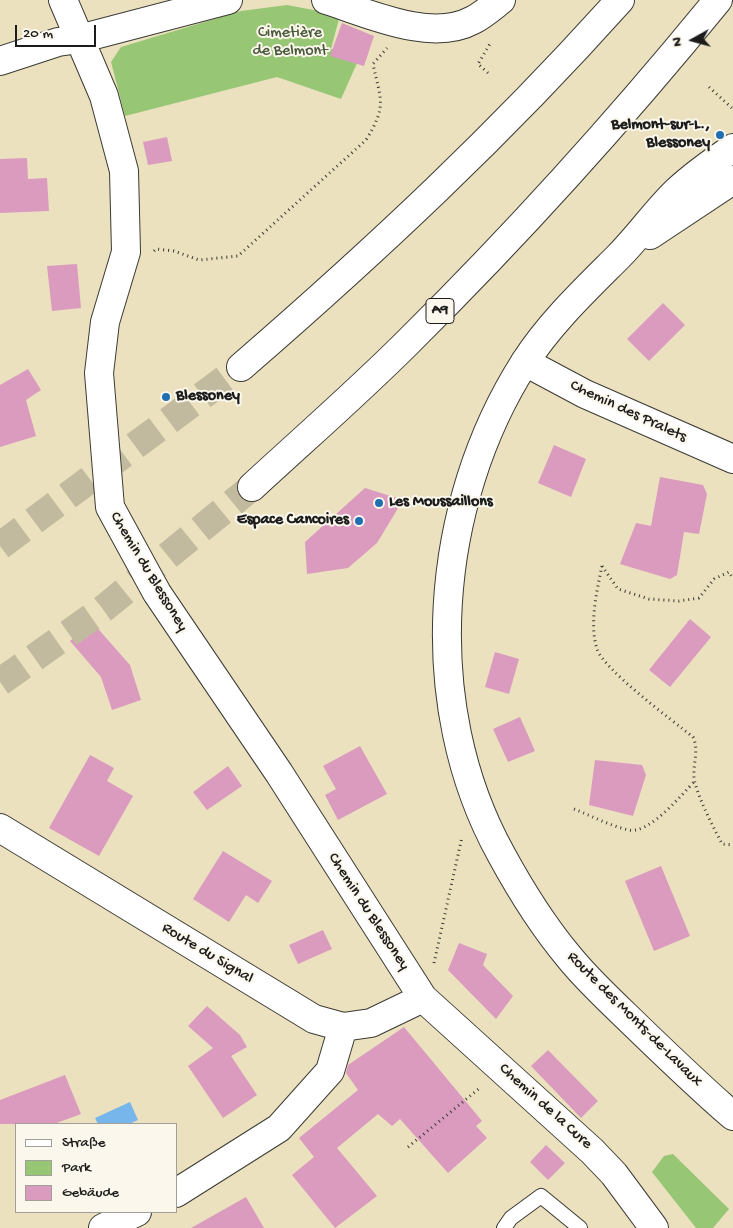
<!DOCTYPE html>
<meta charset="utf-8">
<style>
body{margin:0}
#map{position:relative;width:733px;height:1228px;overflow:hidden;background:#ebe1be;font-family:"Gochi Hand",sans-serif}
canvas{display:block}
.legend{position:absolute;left:15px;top:1123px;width:162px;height:90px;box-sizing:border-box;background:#fbf7ec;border:1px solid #a29f99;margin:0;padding:6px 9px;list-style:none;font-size:15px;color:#1c1c1c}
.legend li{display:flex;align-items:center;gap:10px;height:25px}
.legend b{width:25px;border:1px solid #a29f99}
.north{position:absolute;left:668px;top:15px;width:50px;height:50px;-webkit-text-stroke:4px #fbf7ec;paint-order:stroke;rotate:263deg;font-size:14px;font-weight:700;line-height:20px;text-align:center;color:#1c1c1c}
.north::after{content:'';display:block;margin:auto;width:18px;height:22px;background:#1c1c1c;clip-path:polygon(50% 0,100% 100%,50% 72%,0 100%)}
.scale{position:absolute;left:15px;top:25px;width:81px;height:22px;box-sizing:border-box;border:2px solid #1c1c1c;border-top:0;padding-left:6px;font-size:15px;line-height:18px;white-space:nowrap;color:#1c1c1c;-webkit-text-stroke:4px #fbf7ec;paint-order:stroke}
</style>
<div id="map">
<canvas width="733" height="1228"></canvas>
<ul class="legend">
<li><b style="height:6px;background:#fff"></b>Straße</li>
<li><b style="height:14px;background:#97c674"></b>Park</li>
<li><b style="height:14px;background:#da9bbf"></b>Gebäude</li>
</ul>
<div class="north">N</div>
<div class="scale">20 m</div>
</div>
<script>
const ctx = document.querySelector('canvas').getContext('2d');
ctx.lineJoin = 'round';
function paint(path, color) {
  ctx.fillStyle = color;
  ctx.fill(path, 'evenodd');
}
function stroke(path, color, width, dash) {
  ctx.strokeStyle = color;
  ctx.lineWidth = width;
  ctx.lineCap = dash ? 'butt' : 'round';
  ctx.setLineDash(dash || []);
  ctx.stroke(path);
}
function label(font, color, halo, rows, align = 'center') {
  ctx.font = font + ' "Gochi Hand",sans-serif';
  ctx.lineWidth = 4;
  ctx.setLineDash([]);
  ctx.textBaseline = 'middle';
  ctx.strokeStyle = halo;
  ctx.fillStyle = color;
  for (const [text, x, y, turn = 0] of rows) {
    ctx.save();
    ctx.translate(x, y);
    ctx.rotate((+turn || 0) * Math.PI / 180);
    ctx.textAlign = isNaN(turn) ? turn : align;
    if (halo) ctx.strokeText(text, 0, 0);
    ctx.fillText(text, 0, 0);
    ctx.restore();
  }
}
const green = new Path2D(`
 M 287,5 L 340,15 L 331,49 L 358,61 L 341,99 L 277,77 L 125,116 L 111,62 L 121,47 L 241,11 Z
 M 673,1154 L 729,1209 L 713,1228 L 696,1228 L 652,1172 L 664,1156 Z`);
const water = new Path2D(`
 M 130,1102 L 138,1120 L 129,1124 L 98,1124 L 95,1118 Z`);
const building = new Path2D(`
 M 342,23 L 374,36 L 364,66 L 330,56 Z
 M 167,137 L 172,161 L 148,165 L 143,142 Z
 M 27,158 L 28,179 L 47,178 L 49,211 L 0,213 L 0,159 Z
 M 77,264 L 81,308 L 52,311 L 47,266 Z
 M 663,303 L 685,325 L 649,361 L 627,339 Z
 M 28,369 L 41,390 L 26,400 L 36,436 L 0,447 L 0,385 Z
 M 554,445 L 586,459 L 571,497 L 538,483 Z
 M 660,477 L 703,485 L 707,494 L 699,534 L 684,532 L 677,575 L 670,579 L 620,564 L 636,523 L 651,526 Z
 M 365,488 L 403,500 L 377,543 L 348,568 L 307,574 L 305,542 Z
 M 690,619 L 711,637 L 670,687 L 649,670 Z
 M 92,622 L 130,665 L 141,700 L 112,710 L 101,677 L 70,641 Z
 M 495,652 L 519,659 L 509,694 L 485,687 Z
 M 520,717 L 535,751 L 508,762 L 493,729 Z
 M 360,746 L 387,794 L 338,820 L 325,795 L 336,789 L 323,766 Z
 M 90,755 L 114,768 L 107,781 L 133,796 L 99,856 L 49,828 Z
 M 595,760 L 642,765 L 646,775 L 633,816 L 589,805 Z
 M 228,766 L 242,786 L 207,810 L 193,792 Z
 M 223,851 L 272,881 L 258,903 L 246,895 L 229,922 L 193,899 Z
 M 661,866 L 690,936 L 654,951 L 625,881 Z
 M 323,930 L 332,949 L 298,964 L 289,945 Z
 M 459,943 L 487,954 L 483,965 L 513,996 L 496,1019 L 448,970 Z
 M 207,1006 L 240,1035 L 247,1047 L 231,1056 L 257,1095 L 223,1118 L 188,1066 L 213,1048 L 188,1026 Z
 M 404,1027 L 482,1121 L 476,1126 L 487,1138 L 448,1173 L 400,1119 L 392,1126 L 378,1114 L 337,1148 L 377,1196 L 335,1228 L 292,1175 L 314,1157 L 299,1138 L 358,1090 L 346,1073 L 348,1065 Z
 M 548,1050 L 598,1101 L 581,1118 L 531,1066 Z
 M 65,1075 L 81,1114 L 54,1124 L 0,1124 L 0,1100 Z
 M 546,1145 L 565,1163 L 548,1180 L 530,1162 Z
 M 246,1197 L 264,1228 L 191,1228 Z`);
const motorwayTunnel = new Path2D(`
 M 0,546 L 241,367
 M 0,682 L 103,609 L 252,487`);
const path = new Path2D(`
 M 488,73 L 478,64 L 491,42
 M 709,87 L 733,109
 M 154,251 L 156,249 L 174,251 L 199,260 L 238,256 L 366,140 C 387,106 381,101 373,64 L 387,48
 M 602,566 C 597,590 589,624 597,649 C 603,669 673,721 693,737 C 700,752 691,767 695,783 C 701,804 712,824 722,844 L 733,845
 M 602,566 L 618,589 L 649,599 L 679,601 L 699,598 L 714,579 L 729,572 L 733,579
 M 574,809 C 592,816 610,826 629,830 C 650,834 681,795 695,781
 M 434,963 L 462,837
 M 408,1147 L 481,1087`);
const service = new Path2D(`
 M 504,1228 L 511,1218 L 541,1196 L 580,1228`);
const minor = new Path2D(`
 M 63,0 L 104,96 L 124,171 L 126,252 L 105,322 L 99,373 L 110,507 L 157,593 L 279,773 L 423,998 L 592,1151 L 614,1174 L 654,1228
 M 326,0 C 368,13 431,43 473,20 C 483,15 492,7 501,0
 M 0,61 L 58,42 L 79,39 L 228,0
 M 525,362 L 585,394 L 733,459
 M 0,828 L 314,1019 L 343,1027 L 371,1023 L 423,998
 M 176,1193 L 279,1128 L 330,1071 L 343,1027
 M 103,1228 L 137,1212`);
const tertiary = new Path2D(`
 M 733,148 C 714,161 694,175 677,191 C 656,211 639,236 618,257 C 586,289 550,323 525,362 C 434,504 418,704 501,854 C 520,889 543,926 569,957 C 586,978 606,997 626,1016 C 661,1050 696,1084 733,1116
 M 650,235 L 733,180`);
const motorway = new Path2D(`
 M 241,367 C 376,250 501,133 620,0
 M 252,487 C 304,439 358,392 408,342 C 517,234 621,119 718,0`);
const markers = [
 [720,135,5,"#1f6fb2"],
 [166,397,5,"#1f6fb2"],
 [379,503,5,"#1f6fb2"],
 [359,521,5,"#1f6fb2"]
];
const shields = [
 [440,311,28]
];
const shieldNames = [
 ["A9",440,311]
];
const parkNames = [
 ["Cimetière",290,34],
 ["de Belmont",290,52]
];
const poiNames = [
 ["Belmont-sur-L.,",710,126],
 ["Blessoney",710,144],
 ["Blessoney",176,397,"left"],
 ["Les Moussaillons",389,503,"left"],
 ["Espace Cancoires",349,521]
];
const streetNames = [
 ["Chemin des Pralets",628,412,25],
 ["Chemin du Blessoney",148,572,59],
 ["Chemin du Blessoney",368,912,57],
 ["Route du Signal",207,954,31],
 ["Route des Monts-de-Lavaux",634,1020,45],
 ["Chemin de la Cure",545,1107,42]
];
paint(green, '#97c674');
paint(water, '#77b6eb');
paint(building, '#da9bbf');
stroke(motorwayTunnel, '#c2ba9e', 28, [28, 14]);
stroke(service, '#3b3a34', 16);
stroke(minor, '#3b3a34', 30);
stroke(tertiary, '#3b3a34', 30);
stroke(motorway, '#3b3a34', 30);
stroke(path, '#3b3a34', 3, [1, 4]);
stroke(service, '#fff', 14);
stroke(minor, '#fff', 28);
stroke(tertiary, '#fff', 28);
stroke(motorway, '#fff', 28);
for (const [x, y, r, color] of markers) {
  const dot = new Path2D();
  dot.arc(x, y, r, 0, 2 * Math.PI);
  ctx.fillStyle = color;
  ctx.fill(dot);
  stroke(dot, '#fbf7ec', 2);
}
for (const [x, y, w] of shields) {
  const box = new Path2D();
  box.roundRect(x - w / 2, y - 12.5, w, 25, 4);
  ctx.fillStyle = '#fbf7ec';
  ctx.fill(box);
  stroke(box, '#1c1c1c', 1);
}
label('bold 15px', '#1c1c1c', null, shieldNames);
label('16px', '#47583b', '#fbf7ec', parkNames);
label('bold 16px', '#1c1c1c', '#fbf7ec', poiNames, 'right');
label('16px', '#1c1c1c', '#fbf7ec', streetNames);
</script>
